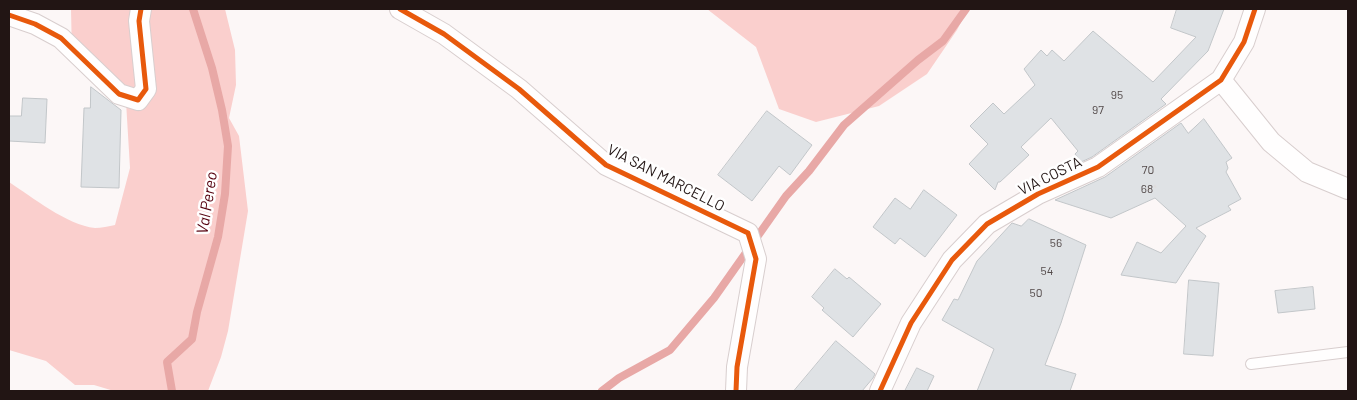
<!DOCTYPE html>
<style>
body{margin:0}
#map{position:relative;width:1357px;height:400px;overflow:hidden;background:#fcf7f7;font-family:Barlow,sans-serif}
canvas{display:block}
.frame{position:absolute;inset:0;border:10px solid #221514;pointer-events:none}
</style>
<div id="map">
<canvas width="1357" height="400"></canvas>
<div class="frame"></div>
</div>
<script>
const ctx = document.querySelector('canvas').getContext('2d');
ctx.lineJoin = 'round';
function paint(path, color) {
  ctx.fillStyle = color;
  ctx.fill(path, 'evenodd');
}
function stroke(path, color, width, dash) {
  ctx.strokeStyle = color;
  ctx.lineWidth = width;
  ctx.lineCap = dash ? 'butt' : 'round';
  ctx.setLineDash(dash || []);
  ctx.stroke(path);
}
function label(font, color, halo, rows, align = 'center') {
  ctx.font = font + ' Barlow,sans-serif';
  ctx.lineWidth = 5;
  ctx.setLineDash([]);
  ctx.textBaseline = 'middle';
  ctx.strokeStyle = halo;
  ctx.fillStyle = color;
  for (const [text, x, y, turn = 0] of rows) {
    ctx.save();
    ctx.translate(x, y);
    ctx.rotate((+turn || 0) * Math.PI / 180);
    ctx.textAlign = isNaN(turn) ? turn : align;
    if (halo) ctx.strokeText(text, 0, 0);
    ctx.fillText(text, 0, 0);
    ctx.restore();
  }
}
const forest = new Path2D(`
 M 71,9 L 225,9 L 235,50 L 236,85 L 229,118 L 239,136 L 248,211 L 228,331 L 221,357 L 208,391 L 114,391 L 94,385 L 75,385 L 46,361 L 9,350 L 9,182 C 32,197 67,225 95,228 C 101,228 109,226 115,225 L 130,168 L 125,85 L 90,74 L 72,55 Z
 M 707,9 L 968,9 L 957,30 L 927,74 L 879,106 L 816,122 L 779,109 L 756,47 Z`);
const stream = new Path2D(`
 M 172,391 L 167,362 L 192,339 L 197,312 L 218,237 L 225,194 L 228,146 L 222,110 L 212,68 L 193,9
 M 602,391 L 619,378 L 670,350 L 714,298 L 786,196 L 809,171 L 844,125 L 918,60 L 943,41 L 966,9`);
const building = new Path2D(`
 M 1177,9 L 1224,9 L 1208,51 L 1161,99 L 1166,104 L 1092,157 L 1081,162 L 1075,154 L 1078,151 L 1051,118 L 1021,147 L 1029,155 L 1000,182 L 998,182 L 995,190 L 969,164 L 988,144 L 970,126 L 993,103 L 1004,114 L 1035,85 L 1024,69 L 1041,50 L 1047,56 L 1052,50 L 1064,61 L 1093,31 L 1153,82 L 1196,37 L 1171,28 Z
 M 91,87 L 121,110 L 119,188 L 81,187 L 84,108 L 90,108 Z
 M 23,98 L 47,99 L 45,143 L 9,141 L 9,116 L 21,116 Z
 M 767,111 L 812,145 L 790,175 L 779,166 L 752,201 L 718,175 Z
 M 1204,119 L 1232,158 L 1226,162 L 1228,168 L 1226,172 L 1241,199 L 1228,206 L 1231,210 L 1196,228 L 1206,236 L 1176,283 L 1121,275 L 1137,242 L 1161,253 L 1186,226 L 1155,198 L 1111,218 L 1055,200 L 1105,177 L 1181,123 L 1188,133 Z
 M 924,190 L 957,215 L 925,257 L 900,238 L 895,244 L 873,227 L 895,198 L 910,209 Z
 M 1029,219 L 1086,245 L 1061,323 L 1045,365 L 1076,374 L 1070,391 L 977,391 L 994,349 L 942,320 L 954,299 L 958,300 L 977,261 L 1012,223 L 1021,226 Z
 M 835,269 L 847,279 L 849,277 L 881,304 L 853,337 L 822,310 L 824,308 L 812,297 Z
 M 1189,280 L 1219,283 L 1213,356 L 1184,354 Z
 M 1313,287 L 1315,309 L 1278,313 L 1275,291 Z
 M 836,341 L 875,374 L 873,378 L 862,391 L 794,391 Z
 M 917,368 L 934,376 L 927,391 L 905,391 Z`);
const path = new Path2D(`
 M 1147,190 L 1156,186`);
const service = new Path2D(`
 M 1251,364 L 1348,352`);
const minor = new Path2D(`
 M 400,9 L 444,34 L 519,89 L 606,165 L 748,233 L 756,259 L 737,367 L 736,391
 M 9,15 L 35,24 L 61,38 L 119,94 L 138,100 L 146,89 L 139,21 L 141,9
 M 1221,80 L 1271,142 L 1307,172 L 1348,189
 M 880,391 L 911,323 L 952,260 L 987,224 L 1038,194 L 1098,167 L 1221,80 L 1244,42 L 1255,9`);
const cycleway = new Path2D(`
 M 400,9 L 444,34 L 519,89 L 606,165 L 748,233 L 756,259 L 737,367 L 736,391
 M 9,15 L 35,24 L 61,38 L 119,94 L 138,100 L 146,89 L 139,21 L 141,9
 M 880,391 L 911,323 L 952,260 L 987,224 L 1038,194 L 1098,167 L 1221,80 L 1244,42 L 1255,9`);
const numberNames = [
 ["95",1117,95],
 ["97",1098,110],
 ["70",1148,170],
 ["68",1147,189],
 ["56",1056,243],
 ["54",1047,271],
 ["50",1036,293]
];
const streetNames = [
 ["VIA COSTA",1050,176,-26],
 ["VIA SAN MARCELLO",666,178,27]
];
const waterNames = [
 ["Val Pereo",207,203,-81]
];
paint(forest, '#facfcd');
stroke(stream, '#e8a8a6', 8);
paint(building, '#dfe2e5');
stroke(building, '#c2c6c9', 1);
stroke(service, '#d8cece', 12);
stroke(minor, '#d8cece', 22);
stroke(path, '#dfdddd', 3, [4, 4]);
stroke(service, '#fffefe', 10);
stroke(minor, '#fffefe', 20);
stroke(cycleway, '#e8590c', 5);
label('12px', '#534a4a', null, numberNames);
label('15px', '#221514', '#fff', streetNames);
label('italic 16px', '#55010e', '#fff', waterNames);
</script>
